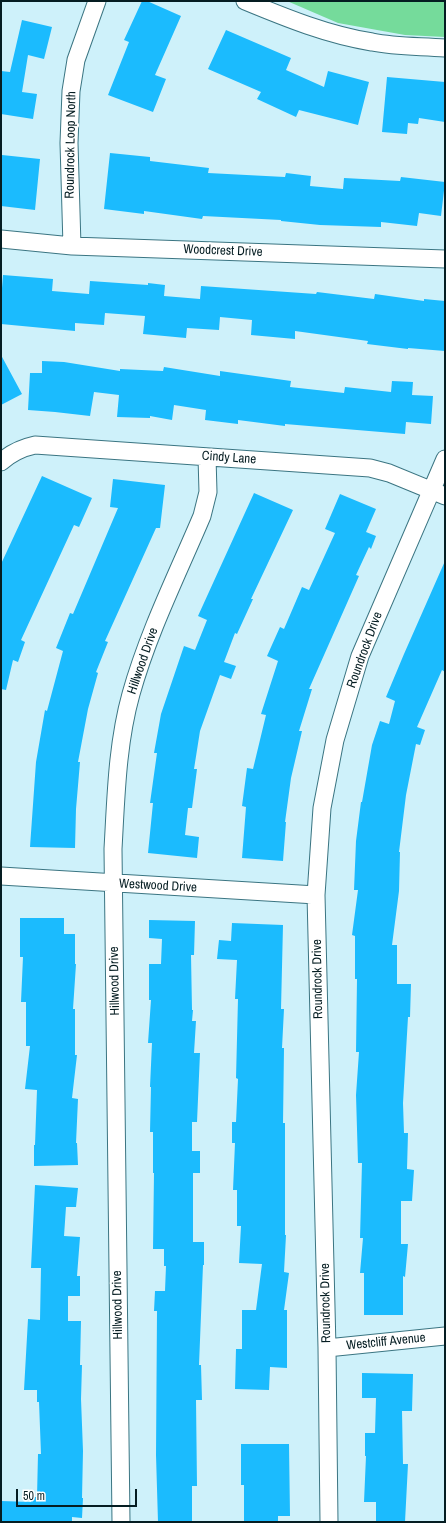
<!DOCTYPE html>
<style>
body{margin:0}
#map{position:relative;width:446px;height:1523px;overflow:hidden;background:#cef1fa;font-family:"Archivo Narrow",sans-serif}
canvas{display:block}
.frame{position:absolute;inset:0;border:2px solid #051d22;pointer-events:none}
.scale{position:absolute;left:16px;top:1489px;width:121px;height:18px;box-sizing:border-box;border:2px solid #051d22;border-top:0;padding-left:5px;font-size:12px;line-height:14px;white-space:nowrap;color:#051d22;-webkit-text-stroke:3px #fff;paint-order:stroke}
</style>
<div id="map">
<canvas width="446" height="1523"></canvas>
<div class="frame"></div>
<div class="scale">50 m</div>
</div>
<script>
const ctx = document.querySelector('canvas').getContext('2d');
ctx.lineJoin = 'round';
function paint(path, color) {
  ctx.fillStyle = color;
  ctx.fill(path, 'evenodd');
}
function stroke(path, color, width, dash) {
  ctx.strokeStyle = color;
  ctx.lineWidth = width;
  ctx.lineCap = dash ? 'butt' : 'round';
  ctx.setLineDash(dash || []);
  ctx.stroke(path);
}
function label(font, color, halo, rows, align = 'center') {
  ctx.font = font + ' "Archivo Narrow",sans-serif';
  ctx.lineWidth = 4;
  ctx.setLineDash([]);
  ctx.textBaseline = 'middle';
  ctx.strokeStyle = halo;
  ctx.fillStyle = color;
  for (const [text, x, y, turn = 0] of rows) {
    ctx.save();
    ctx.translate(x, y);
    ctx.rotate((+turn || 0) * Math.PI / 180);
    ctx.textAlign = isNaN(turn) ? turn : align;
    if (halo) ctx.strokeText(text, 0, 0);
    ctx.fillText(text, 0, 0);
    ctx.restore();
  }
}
const green = new Path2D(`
 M 287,1 L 445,1 L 445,37 L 405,35 L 338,23 Z`);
const building = new Path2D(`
 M 142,1 L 147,1 L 181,16 L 155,75 L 166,79 L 153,112 L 108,95 L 129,42 L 124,40 Z
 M 22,20 L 52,27 L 44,59 L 28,55 L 22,92 L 37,94 L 33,119 L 1,114 L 1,71 L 10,72 Z
 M 226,30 L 291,58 L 286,70 L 324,87 L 328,71 L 369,82 L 358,125 L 299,110 L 296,117 L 257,99 L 261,92 L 208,69 Z
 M 387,77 L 445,82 L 445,122 L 419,118 L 418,124 L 408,123 L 407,134 L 382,132 Z
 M 110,153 L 150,157 L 150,161 L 209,168 L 208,173 L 285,177 L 286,173 L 311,176 L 310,186 L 343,189 L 344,178 L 400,181 L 401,177 L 445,182 L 441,216 L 419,213 L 417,226 L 381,222 L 381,227 L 320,225 L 281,221 L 281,220 L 203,216 L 202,219 L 144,211 L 144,214 L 104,209 Z
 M 2,155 L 40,159 L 35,210 L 1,206 Z
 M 3,275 L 53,279 L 52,291 L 89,294 L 90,281 L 148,285 L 148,283 L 165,285 L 164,296 L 200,299 L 201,286 L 316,294 L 317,292 L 374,299 L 375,294 L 424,301 L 424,299 L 445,301 L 445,351 L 408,348 L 408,349 L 367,344 L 368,341 L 295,331 L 295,339 L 251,335 L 252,320 L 220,317 L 219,330 L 187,328 L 186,338 L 143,334 L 145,316 L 105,313 L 104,325 L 75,323 L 75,331 L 1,324 L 1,288 L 2,288 Z
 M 1,355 L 22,394 L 1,405 Z
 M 42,361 L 64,362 L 120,371 L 120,369 L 163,371 L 164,367 L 220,376 L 220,371 L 291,381 L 290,387 L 344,393 L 345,387 L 391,392 L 392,381 L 413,382 L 412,395 L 433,396 L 431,424 L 406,422 L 405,434 L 285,424 L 285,426 L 238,420 L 238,424 L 205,420 L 206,410 L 174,405 L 172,420 L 150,416 L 150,418 L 117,417 L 119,395 L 94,392 L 90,416 L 55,412 L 28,410 L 30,373 L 42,373 Z
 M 42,476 L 92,498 L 79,527 L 74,525 L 21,640 L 25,642 L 18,662 L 13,660 L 6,690 L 1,689 L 1,564 Z
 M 113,479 L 165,485 L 160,528 L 156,528 L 105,641 L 108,642 L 96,672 L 98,673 L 88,709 L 78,762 L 80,762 L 76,809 L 75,848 L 30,847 L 36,762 L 45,710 L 47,711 L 63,651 L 56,648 L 70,613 L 73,614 L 118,508 L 110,507 Z
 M 254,493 L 293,510 L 251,599 L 253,599 L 237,634 L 235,633 L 224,662 L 236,666 L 231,679 L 220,675 L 200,731 L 194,769 L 197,769 L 192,808 L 188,808 L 185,835 L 199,837 L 197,858 L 148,853 L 153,803 L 150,803 L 157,753 L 154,753 L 161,714 L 184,646 L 195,650 L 207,620 L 198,616 Z
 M 340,494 L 376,509 L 366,532 L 376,536 L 371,549 L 369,547 L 356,575 L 359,576 L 309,689 L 312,689 L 299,731 L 302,731 L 291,778 L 285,822 L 286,822 L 283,861 L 242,858 L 246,807 L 242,806 L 247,768 L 253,769 L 266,715 L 261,714 L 278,661 L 267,656 L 280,627 L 284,629 L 302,587 L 309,590 L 335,533 L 325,529 Z
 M 445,561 L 445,672 L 442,670 L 417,727 L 425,730 L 420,745 L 416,744 L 406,795 L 399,852 L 400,852 L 399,891 L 392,945 L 397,945 L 397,984 L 411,984 L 410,1017 L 408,1017 L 403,1103 L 404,1133 L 408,1133 L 407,1169 L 414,1170 L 412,1201 L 401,1201 L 401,1244 L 408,1244 L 405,1277 L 403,1276 L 403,1315 L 364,1315 L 364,1273 L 360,1273 L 363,1238 L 360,1238 L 362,1163 L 358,1163 L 356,1095 L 359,1052 L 356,1052 L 357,979 L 355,979 L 355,936 L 352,935 L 358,890 L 354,890 L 356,841 L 361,802 L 362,802 L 372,745 L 380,721 L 389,724 L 395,701 L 386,697 L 404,654 Z
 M 20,918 L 64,918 L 64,934 L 75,934 L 75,964 L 76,964 L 73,1009 L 75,1009 L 75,1055 L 77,1055 L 72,1098 L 78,1099 L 76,1143 L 77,1143 L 78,1165 L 34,1166 L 34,1145 L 35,1145 L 37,1090 L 25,1089 L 30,1046 L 26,1046 L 26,1002 L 21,1002 L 23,957 L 20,957 Z
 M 149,920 L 195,921 L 194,955 L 191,955 L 192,1010 L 193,1010 L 192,1021 L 196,1021 L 194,1053 L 200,1053 L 197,1122 L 192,1122 L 192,1151 L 200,1151 L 200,1173 L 193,1173 L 193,1242 L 204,1242 L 204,1265 L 203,1265 L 199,1365 L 201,1365 L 202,1400 L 196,1400 L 197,1486 L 192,1486 L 192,1522 L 158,1522 L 156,1455 L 157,1311 L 154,1311 L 155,1291 L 165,1291 L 166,1266 L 164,1266 L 164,1249 L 153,1249 L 154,1173 L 153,1173 L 153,1132 L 150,1132 L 151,1087 L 150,1087 L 152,1043 L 148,1043 L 151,1000 L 149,1000 L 149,964 L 161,964 L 162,939 L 149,938 Z
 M 232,923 L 283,925 L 281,1009 L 284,1009 L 282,1048 L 284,1048 L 283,1123 L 285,1123 L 285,1235 L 286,1235 L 284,1272 L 289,1273 L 284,1310 L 287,1310 L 287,1368 L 270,1367 L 269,1390 L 235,1389 L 236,1349 L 242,1349 L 242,1310 L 256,1310 L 262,1264 L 239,1263 L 241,1226 L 237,1226 L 237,1190 L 233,1190 L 235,1143 L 232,1143 L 232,1122 L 236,1122 L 238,1079 L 236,1078 L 238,999 L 235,999 L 237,960 L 217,959 L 219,940 L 231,941 Z
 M 35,1185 L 78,1188 L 76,1207 L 66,1207 L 64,1236 L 80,1237 L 77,1276 L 80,1276 L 80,1296 L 68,1296 L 68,1321 L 81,1321 L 80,1365 L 82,1365 L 81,1399 L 83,1451 L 82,1498 L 83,1498 L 82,1518 L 72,1517 L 72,1522 L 1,1522 L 1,1501 L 31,1502 L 31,1497 L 37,1497 L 38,1454 L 41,1454 L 39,1402 L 37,1402 L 37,1390 L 24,1390 L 28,1319 L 40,1320 L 41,1268 L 31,1268 Z
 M 362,1373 L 413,1374 L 412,1411 L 402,1411 L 403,1464 L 408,1464 L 405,1522 L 376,1522 L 376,1502 L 364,1502 L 366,1456 L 365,1456 L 365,1433 L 375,1433 L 376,1398 L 362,1398 Z
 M 241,1444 L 289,1444 L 290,1516 L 278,1516 L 278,1522 L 244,1522 L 244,1485 L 241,1485 Z`);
const minor = new Path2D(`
 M 245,1 C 286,18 328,35 372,42 C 396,47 421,46 445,48
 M 1,239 L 72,246 L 445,259
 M 72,246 L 69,143 L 71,91 L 76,60 L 97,1
 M 1,462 C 11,453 21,448 35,445 L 370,468 L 389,473 L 445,496
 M 1,876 L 316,895
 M 327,1348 L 445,1336
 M 121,1522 L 113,849 C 116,797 117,744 131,694 C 148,633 177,575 202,516 L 208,492 L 207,457
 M 329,1522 L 327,1348 L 316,895 L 322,808 L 335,740 L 360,656 L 445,459`);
const streetNames = [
 ["Roundrock Loop North",71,145,-89],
 ["Woodcrest Drive",223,251,2],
 ["Cindy Lane",229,458,4],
 ["Roundrock Drive",365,650,-70],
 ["Hillwood Drive",143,661,-71],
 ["Westwood Drive",158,886,3],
 ["Roundrock Drive",318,979,-91],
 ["Hillwood Drive",115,981,-91],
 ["Roundrock Drive",326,1303,-91],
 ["Hillwood Drive",118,1305,-91],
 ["Westcliff Avenue",386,1342,-6]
];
paint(green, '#75db9b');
paint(building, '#1bbbfe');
stroke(minor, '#3b7582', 19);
stroke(minor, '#fff', 17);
label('13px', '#051d22', '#fff', streetNames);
</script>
